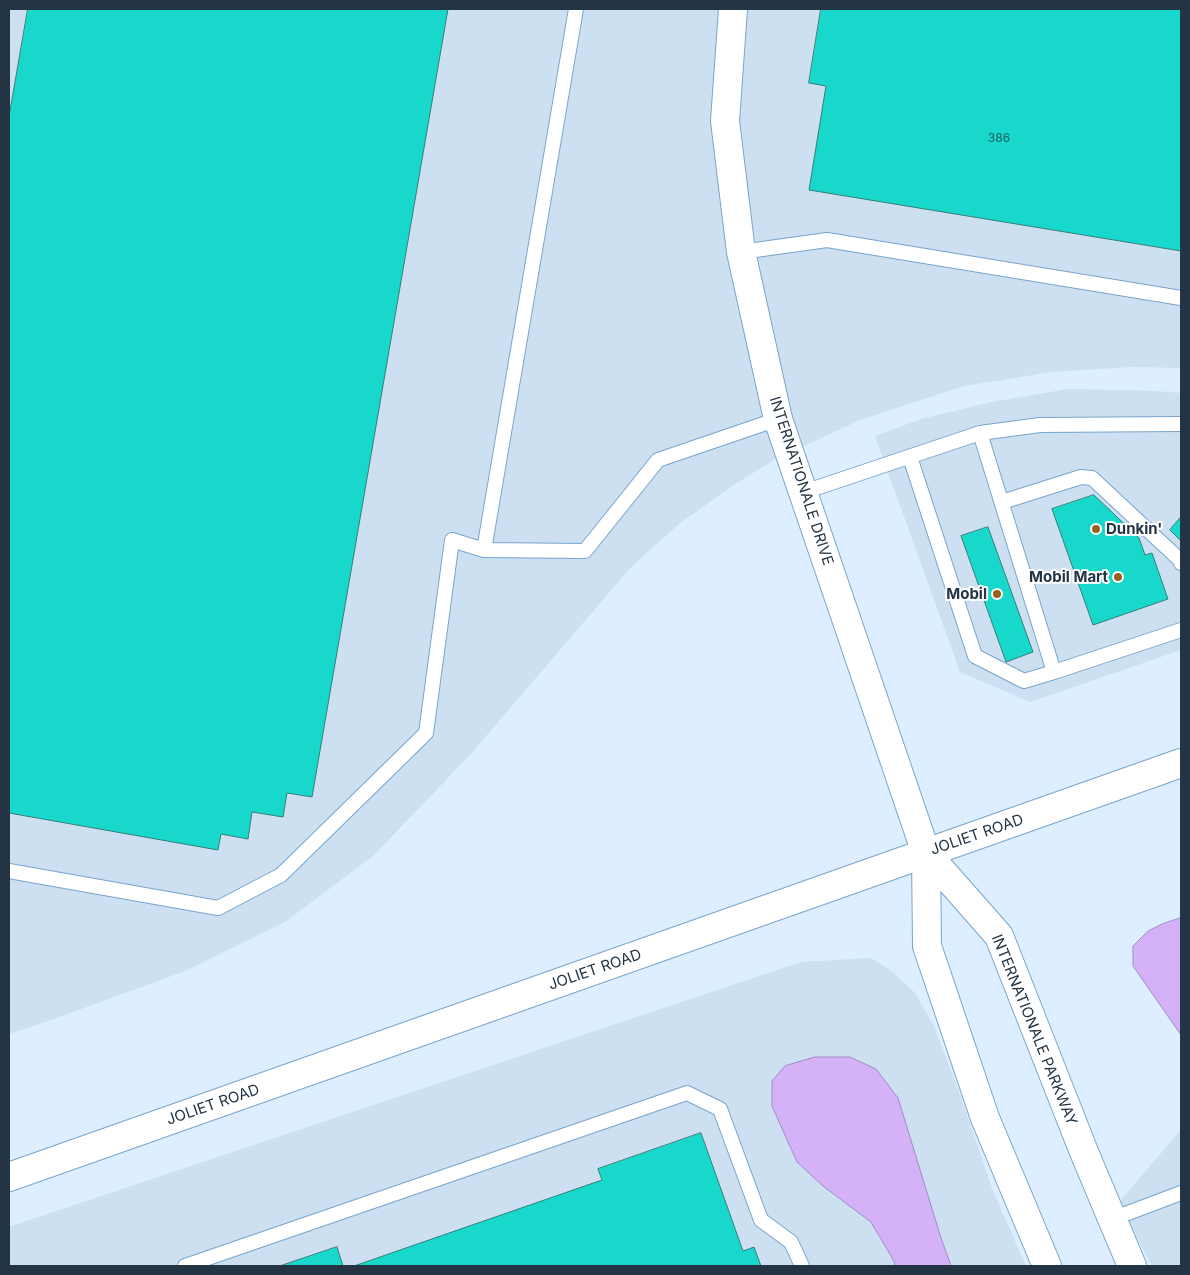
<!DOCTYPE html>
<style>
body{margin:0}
#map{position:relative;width:1190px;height:1275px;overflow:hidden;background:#dceeff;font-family:Inter,sans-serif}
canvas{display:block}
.frame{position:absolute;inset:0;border:10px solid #233545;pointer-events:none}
</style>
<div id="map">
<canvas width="1190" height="1275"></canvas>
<div class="frame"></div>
</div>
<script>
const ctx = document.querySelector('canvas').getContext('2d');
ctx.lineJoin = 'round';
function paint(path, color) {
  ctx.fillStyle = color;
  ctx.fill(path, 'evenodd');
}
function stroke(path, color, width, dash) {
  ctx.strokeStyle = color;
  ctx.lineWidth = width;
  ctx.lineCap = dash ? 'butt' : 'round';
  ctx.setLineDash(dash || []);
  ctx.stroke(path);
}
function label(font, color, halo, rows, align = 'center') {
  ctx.font = font + ' Inter,sans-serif';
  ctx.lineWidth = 4;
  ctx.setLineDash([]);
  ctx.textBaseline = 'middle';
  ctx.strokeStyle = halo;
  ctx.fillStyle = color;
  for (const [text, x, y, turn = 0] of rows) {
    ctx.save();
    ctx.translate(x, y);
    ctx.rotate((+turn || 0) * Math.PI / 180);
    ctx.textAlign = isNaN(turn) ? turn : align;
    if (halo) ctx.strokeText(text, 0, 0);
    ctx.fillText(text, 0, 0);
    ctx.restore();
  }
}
const built = new Path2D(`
 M 9,9 L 1181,9 L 1181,368 L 1130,367 L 1052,372 L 964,386 L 860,420 L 776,459 L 735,484 L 679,524 L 632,566 L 469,756 L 373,856 L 285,922 L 185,971 L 65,1015 L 9,1034 Z
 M 1068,389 L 1156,391 L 1181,393 L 1181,650 L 1030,702 L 960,672 L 875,436 L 921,419 L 992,402 Z
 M 871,958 L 893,972 L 915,993 L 934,1026 L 960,1094 L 993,1191 L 1026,1266 L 9,1266 L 9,1227 L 801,962 Z
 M 1181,1130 L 1181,1266 L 1152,1266 L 1118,1203 Z`);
const water = new Path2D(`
 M 1181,918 L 1181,1035 L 1133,966 L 1133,946 L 1148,931 L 1162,924 Z
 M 815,1057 L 850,1057 L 876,1069 L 898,1098 L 941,1238 L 951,1266 L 895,1266 L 894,1261 L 871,1222 L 823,1186 L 797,1162 L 772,1106 L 772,1081 L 785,1066 Z`);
const building = new Path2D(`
 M 28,9 L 448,9 L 312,797 L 287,793 L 283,817 L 252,812 L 248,839 L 221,834 L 218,850 L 9,813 L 9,117 Z
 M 821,9 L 1181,9 L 1181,251 L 809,190 L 826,86 L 809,83 Z
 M 1094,495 L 1139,538 L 1145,555 L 1152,553 L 1168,599 L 1093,625 L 1052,509 Z
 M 1181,517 L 1181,541 L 1170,530 Z
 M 988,527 L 1033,652 L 1006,662 L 961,536 Z
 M 701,1133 L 743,1251 L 754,1247 L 761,1266 L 354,1266 L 602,1180 L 598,1169 Z
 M 337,1247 L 343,1266 L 280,1266 Z`);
const service = new Path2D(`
 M 741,252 L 827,240 L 1181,298
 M 980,433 L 1054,672 L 1181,630
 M 910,457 L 975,656 L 1024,681 L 1054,672
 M 804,492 L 980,433 L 1040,425 L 1181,424
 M 1002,502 L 1081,477 L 1092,478 L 1181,561 L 1181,563
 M 484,550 L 576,9
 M 9,871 L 218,908 L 281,875 L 426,733 L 452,540 L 484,550 L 585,551 L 658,460 L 778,419
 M 1112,1219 L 1181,1193
 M 185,1266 L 687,1093 L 720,1109 L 761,1220 L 791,1242 L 802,1266`);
const minor = new Path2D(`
 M 733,9 L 725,121 L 741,252 L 778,419`);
const tertiary = new Path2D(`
 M 778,419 L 926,853 L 927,946 L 985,1118 L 1047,1266
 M 926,853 L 999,936 L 1084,1152 L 1132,1266`);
const primary = new Path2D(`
 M 9,1177 L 1181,763`);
const markers = [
 [1096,529,5,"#99621c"],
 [1118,577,5,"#99621c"],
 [997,594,5,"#99621c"]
];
const numberNames = [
 ["386",999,138]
];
const streetNames = [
 ["INTERNATIONALE DRIVE",801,481,72],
 ["JOLIET ROAD",977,835,-19],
 ["JOLIET ROAD",595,970,-19],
 ["INTERNATIONALE PARKWAY",1034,1030,68],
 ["JOLIET ROAD",213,1105,-19]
];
const poiNames = [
 ["Dunkin'",1106,529,"left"],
 ["Mobil Mart",1108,577],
 ["Mobil",987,594]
];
paint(built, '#cce0f2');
paint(water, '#d5b2f7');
stroke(water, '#a08cc2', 1);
paint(building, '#18d7cb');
stroke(building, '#358079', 1);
stroke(service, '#79a4cc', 16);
stroke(minor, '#79a4cc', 30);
stroke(tertiary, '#79a4cc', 30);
stroke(primary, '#79a4cc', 30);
stroke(service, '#fff', 14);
stroke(minor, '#fff', 28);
stroke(tertiary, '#fff', 28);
stroke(primary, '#fff', 28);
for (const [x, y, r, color] of markers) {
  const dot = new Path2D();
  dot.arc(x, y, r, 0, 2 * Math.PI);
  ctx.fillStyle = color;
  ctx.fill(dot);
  stroke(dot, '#fff', 2);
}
label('12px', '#205e66', null, numberNames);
label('15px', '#233545', '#fff', streetNames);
label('bold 15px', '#233545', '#fff', poiNames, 'right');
</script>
